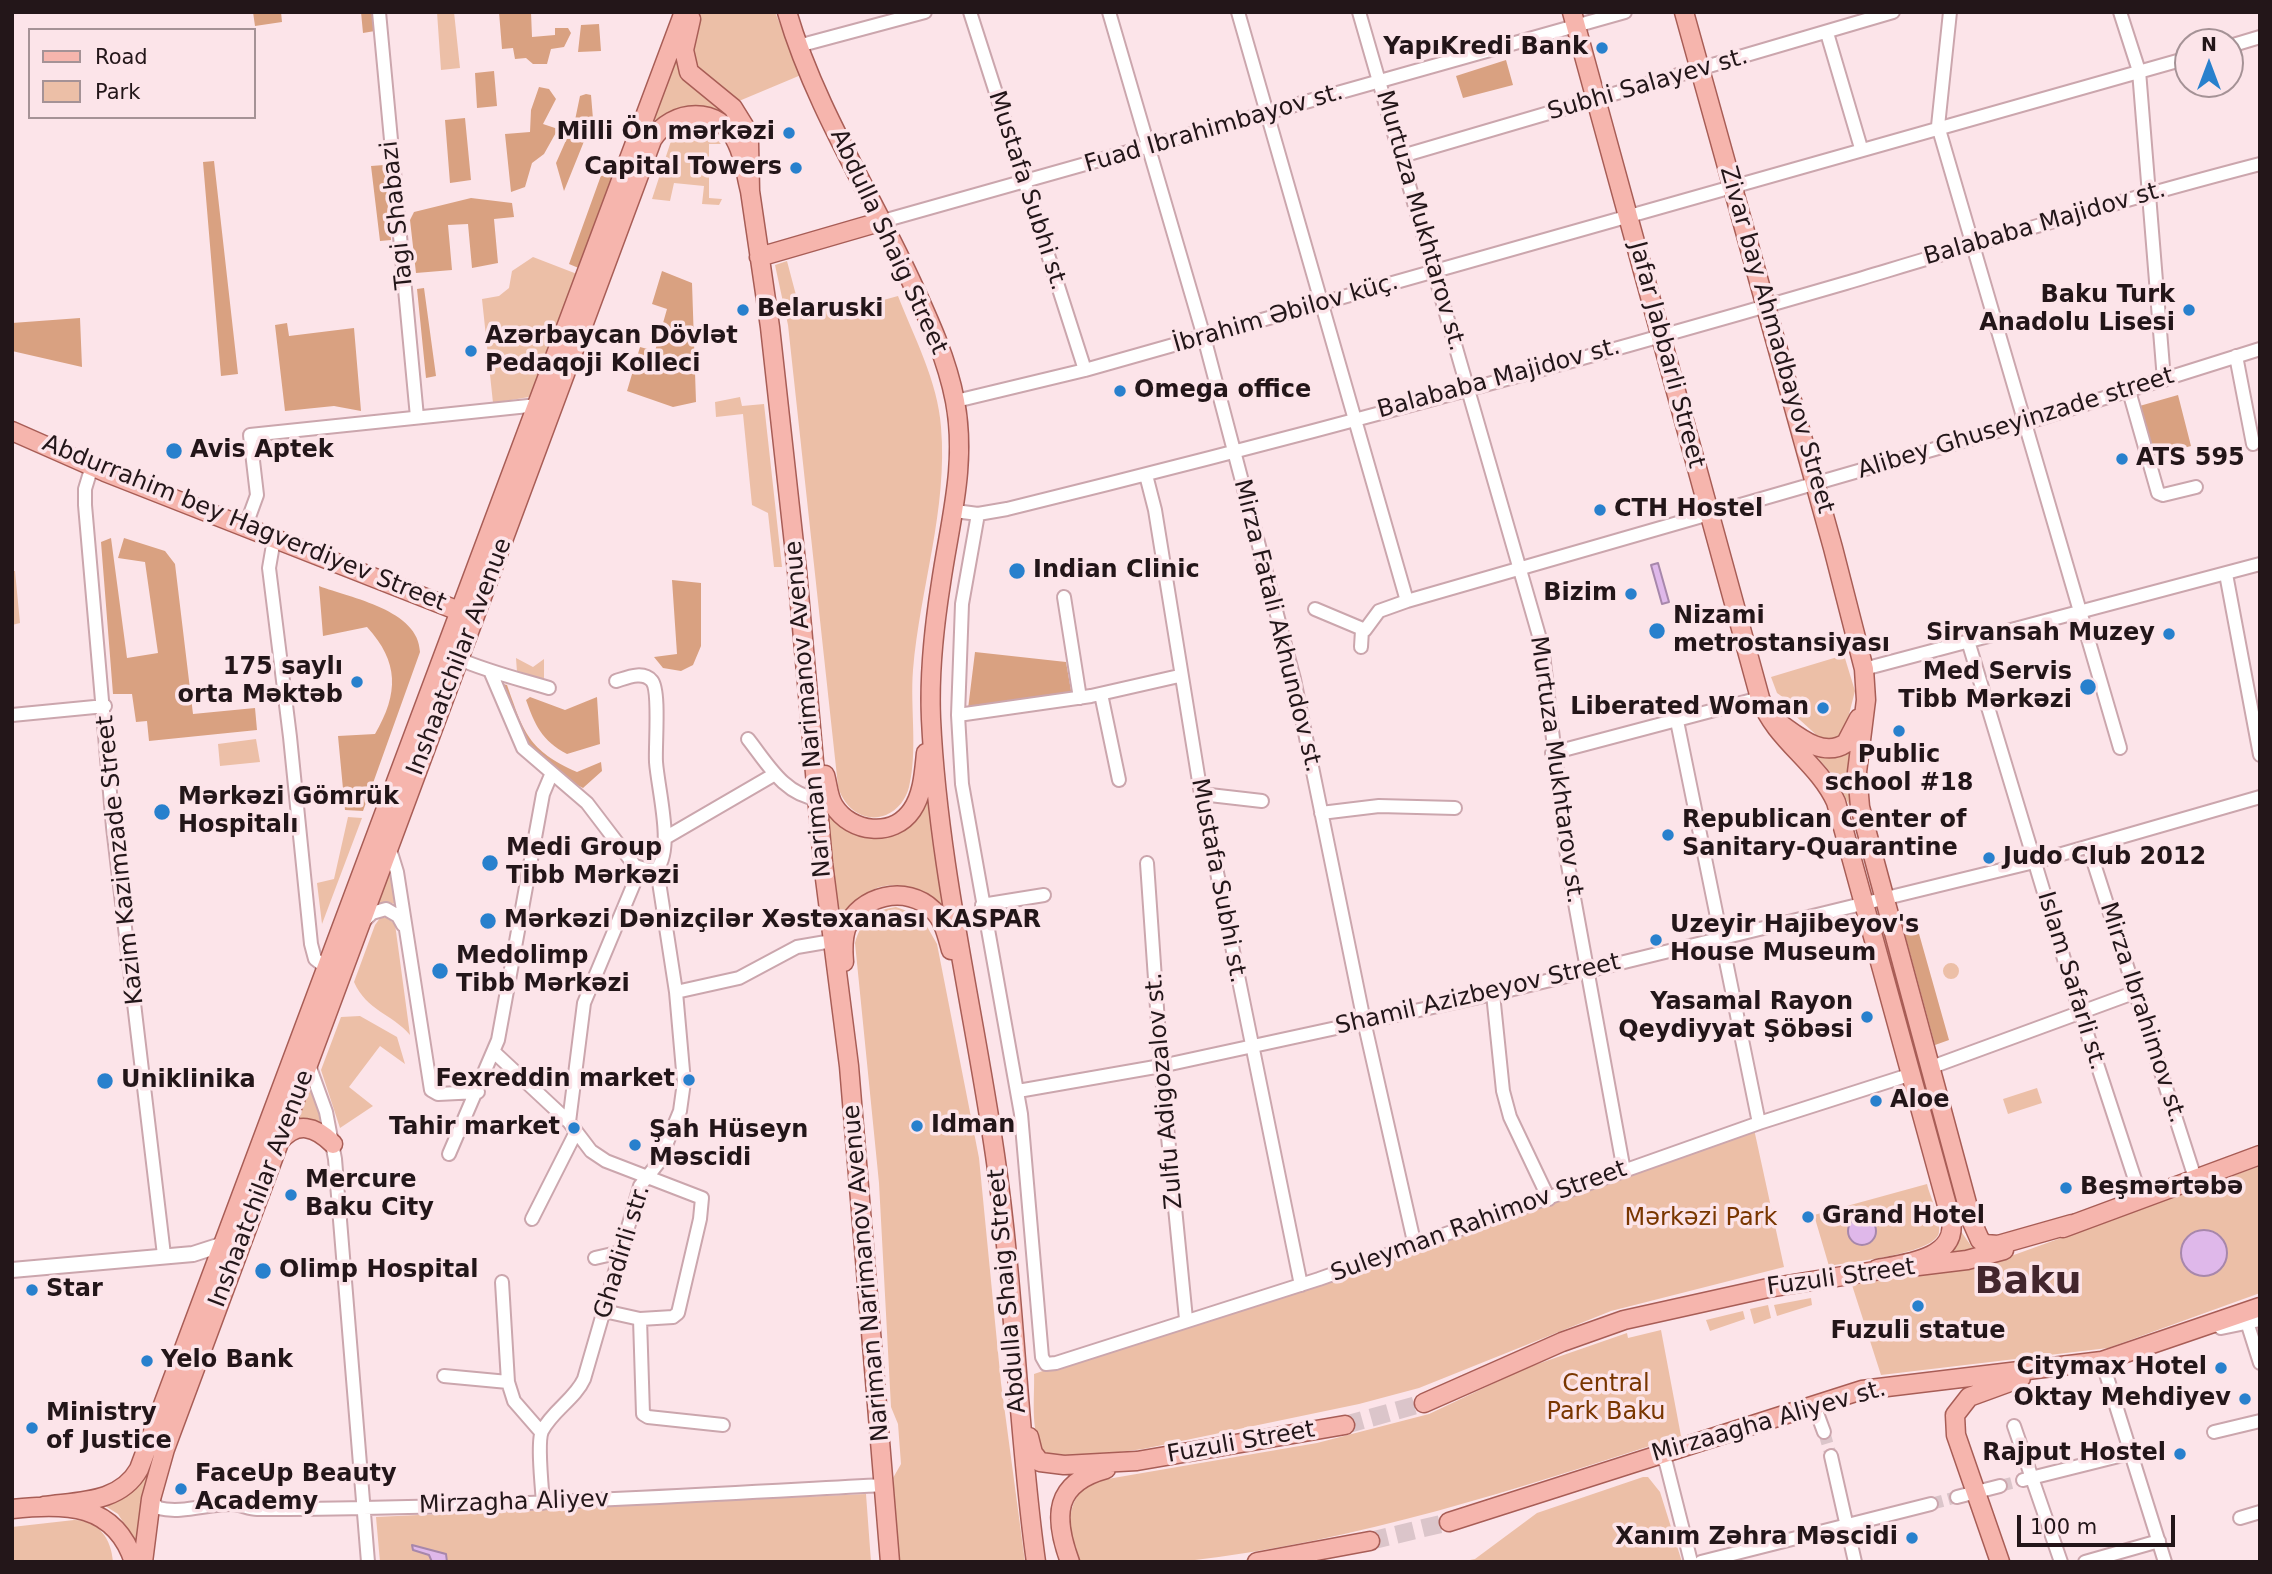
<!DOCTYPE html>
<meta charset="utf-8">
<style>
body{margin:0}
#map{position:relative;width:2272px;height:1574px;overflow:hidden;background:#fce4e9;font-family:"DejaVu Sans",sans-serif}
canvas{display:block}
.frame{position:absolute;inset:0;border:14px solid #231619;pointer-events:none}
.legend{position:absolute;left:28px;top:28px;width:228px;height:91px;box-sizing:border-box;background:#fce4e9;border:2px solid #a59296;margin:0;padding:9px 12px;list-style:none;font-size:21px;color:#231619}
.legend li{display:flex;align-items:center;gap:14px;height:35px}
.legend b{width:35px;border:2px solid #a59296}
.north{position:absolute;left:2174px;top:28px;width:70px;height:70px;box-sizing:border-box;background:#fce4e9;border:2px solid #a59296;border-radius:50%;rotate:0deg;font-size:19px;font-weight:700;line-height:28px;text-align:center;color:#231619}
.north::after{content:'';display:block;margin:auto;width:24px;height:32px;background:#2880cd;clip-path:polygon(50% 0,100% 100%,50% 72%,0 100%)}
.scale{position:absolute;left:2017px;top:1515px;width:158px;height:32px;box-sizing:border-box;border:4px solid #231619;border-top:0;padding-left:9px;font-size:21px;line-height:24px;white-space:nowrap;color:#231619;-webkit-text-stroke:5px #fce4e9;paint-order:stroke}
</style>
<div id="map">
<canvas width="2272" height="1574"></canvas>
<div class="frame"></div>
<ul class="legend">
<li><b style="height:9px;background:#f6b5ad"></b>Road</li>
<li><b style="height:19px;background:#ecbfa7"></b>Park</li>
</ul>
<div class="north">N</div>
<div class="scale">100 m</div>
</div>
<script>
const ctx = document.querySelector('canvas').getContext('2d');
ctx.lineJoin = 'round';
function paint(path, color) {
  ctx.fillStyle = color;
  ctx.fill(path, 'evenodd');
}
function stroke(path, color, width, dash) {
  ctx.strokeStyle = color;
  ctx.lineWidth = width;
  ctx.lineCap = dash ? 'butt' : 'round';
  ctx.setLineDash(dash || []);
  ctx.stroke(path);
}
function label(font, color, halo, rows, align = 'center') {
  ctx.font = font + ' "DejaVu Sans",sans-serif';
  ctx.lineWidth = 7;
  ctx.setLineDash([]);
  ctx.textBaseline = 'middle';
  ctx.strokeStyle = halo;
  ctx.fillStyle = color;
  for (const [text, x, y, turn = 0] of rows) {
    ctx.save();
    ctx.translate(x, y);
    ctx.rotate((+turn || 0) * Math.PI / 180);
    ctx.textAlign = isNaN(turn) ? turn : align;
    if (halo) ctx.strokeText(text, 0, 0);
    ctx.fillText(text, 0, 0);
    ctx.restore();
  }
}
const green = new Path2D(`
 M 437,12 L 454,12 L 460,68 L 441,70 Z
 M 701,12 L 775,12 L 801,75 L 739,101 C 698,75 682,63 701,12 Z
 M 677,51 C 688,98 709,92 737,126 C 702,108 684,97 650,126 Z
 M 682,129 C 699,129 710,131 721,144 L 709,144 L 709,198 L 722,199 L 719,205 L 702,204 L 704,186 L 674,183 L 670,201 L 652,199 L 672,138 Z
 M 533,257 L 577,274 L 535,391 L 529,397 L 493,403 L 482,299 L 499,296 L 509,288 L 512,271 Z
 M 787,261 L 797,299 L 843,311 L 898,296 C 914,337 938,382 941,427 C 948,509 920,588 913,670 C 910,708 918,750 909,787 C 906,799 898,810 886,815 C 864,824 843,807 838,786 L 788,325 L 775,265 Z
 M 740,397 L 742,406 L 764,404 L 782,567 L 774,567 L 768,513 L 752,505 L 743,414 L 716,417 L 715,402 Z
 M 12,571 L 15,571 L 20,623 L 12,625 Z
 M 1844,655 L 1855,691 L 1844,734 L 1841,739 L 1823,741 L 1789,710 L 1784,698 L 1777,693 L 1771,677 Z
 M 516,658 L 533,667 L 544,659 L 544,680 L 532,680 L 517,672 Z
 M 256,739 L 260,762 L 220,766 L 218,744 Z
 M 1855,742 L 1849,765 L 1849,805 L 1838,781 L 1811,750 L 1825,757 L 1836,758 Z
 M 929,792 L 946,916 C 939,909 932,899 922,894 C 883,871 850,896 837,933 L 824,808 C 836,825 848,834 869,836 Z
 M 348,817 L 362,818 L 322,924 L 317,883 L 334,879 Z
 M 390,867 L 398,905 L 388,902 L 376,906 Z
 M 896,907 L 921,916 L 937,944 L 979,1158 L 1001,1383 L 1025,1562 L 899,1562 L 893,1478 L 901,1464 L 898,1424 L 891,1407 L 879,1183 L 855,943 C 861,921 873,910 896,907 Z
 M 380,918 L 387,918 L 395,924 L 410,1035 C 391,1013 367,1011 354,982 L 375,925 Z
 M1943 971a8 8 0 1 1 16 0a8 8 0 1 1-16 0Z
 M 360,1016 L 397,1037 L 405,1064 L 380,1046 L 349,1087 L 373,1106 L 340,1128 L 321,1070 L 341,1017 Z
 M 310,1087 L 324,1128 L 295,1121 Z
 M 2037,1088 L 2042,1103 L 2008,1114 L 2003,1099 Z
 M 1754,1129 L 1784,1267 L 1611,1311 L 1419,1388 L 1359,1404 L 1143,1449 L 1081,1457 L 1046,1455 C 1029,1437 1035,1398 1034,1374 Z
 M 2260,1166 L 2260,1293 L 2108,1348 L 1881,1375 L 1851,1282 L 2000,1260 Z
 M 1927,1184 C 1930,1197 1941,1218 1939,1232 C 1937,1254 1849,1262 1829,1266 L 1814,1215 Z
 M 1960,1230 L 1974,1250 L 1938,1259 L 1956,1245 Z
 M 1811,1298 L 1812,1305 L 1777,1316 L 1774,1305 Z
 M 1768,1305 L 1771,1318 L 1754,1324 L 1750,1309 Z
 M 1743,1311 L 1745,1319 L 1710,1331 L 1706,1320 Z
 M 1661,1330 L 1681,1436 C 1519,1488 1357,1542 1187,1561 C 1152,1565 1115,1562 1080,1562 C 1064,1537 1066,1499 1090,1482 L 1317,1443 L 1429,1414 L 1526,1368 L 1627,1333 L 1628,1338 Z
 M 152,1460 L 140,1512 L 137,1544 L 118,1514 L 102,1504 C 130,1499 139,1485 152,1460 Z
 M 1643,1477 L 1648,1477 L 1660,1492 L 1682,1562 L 1460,1562 L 1475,1559 L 1537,1513 Z
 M 866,1494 L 871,1562 L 380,1562 L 376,1517 Z
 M 74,1520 C 99,1521 111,1538 113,1562 L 12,1562 L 12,1527 Z`);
const forest = new Path2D(`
 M 253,12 L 281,12 L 282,22 L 255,26 Z
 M 361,12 L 374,12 L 375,31 L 363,33 Z
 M 499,12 L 531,12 L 532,37 L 555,35 L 555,28 L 568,28 L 571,33 L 564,47 L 551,49 L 547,64 L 533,64 L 526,58 L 515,59 L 513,48 L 502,49 Z
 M 599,24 L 601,51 L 578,52 L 581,25 Z
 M 1506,60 L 1513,85 L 1463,98 L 1456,76 Z
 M 494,71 L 497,106 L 477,108 L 475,73 Z
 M 539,87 L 549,89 L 556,99 L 543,124 L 558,129 L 544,154 L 532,163 L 525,187 L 511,192 L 505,134 L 530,132 L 531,110 Z
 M 586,94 L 591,95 L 593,119 L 564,191 L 556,163 L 575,120 L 580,96 Z
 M 465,118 L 471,180 L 450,183 L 445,120 Z
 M 214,161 L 238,374 L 221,376 L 203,162 Z
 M 384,165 L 391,240 L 380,241 L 371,166 Z
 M 603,170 L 617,177 L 581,269 L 569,264 Z
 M 471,198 L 512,203 L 514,217 L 494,219 L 498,263 L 472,268 L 468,224 L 448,225 L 452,270 L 416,273 L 410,220 L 414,212 Z
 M 662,271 L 692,283 L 696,402 L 673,407 L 627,391 L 640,347 L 655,351 L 667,309 L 652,304 Z
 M 424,288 L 436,376 L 426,378 L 417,289 Z
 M 80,318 L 82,367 L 12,351 L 12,323 Z
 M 287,323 L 289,336 L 354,328 L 361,411 L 334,406 L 285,411 L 275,325 Z
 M 2178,395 L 2191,446 L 2150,457 L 2136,407 Z
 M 111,538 L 127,658 L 158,653 L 145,562 L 118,558 L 124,538 L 165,551 L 175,564 L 193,714 L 255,708 L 257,730 L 149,741 L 147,721 L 136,722 L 132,694 L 113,694 L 101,542 Z
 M 672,580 L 701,583 L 701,646 L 693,665 L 681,671 L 663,668 L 654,657 L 677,654 Z
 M 319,586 C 351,598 419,610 420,652 L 363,811 L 345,810 L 338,736 L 375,734 C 399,693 399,662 367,627 L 323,636 Z
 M 975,652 L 1066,662 L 1072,696 L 968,709 Z
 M 499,683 L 507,685 C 524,733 528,750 577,772 L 601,762 L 602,771 L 583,788 L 571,782 L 523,742 Z
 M 530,697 L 565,710 L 597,697 L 600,744 L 567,754 C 542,741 535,725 526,700 Z
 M 1914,916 L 1949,1040 L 1935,1045 L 1901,920 Z`);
const water = new Path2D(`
 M 1658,563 L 1669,602 L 1662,604 L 1651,565 Z
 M1848 1231a14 14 0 1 1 28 0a14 14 0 1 1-28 0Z
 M2181 1253a23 23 0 1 1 46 0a23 23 0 1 1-46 0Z
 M 412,1545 L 446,1554 L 447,1562 L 432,1562 L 429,1555 L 413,1550 Z`);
const minorTunnel = new Path2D(`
 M 1824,1432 L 1831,1456
 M 2000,1486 L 2023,1480
 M 1931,1504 L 1957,1497`);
const primaryTunnel = new Path2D(`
 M 1345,1425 L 1424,1403
 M 1370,1541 L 1449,1522`);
const minor = new Path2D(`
 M 379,12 L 417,417
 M 970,12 L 1085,370
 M 1109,12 L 1204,337 L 1294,679 L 1364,1021 L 1415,1246
 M 1238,12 L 1407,601
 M 1359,12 L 1542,646 L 1568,865 L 1624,1171
 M 1950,12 L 1938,126 L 2120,748
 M 2120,12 L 2139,71 L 2164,380
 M 1827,33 L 1861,148
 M 798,46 L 925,12
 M 2230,46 L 2260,37
 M 1402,156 L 1893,12
 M 883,221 L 1625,12
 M 2236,356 L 2253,444
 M 2129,391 L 2158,493 L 2163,495 L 2196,487
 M 956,401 L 1085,370 L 2188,58
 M 92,466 L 85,489 L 85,505 L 113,827 L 164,1255
 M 1146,475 L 1155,510 L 1201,794 L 1301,1285
 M 955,511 L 978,514 L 1007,509 C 1288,440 1568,364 1846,283 C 1983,242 2121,200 2260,164
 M 978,514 L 962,604 L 958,715 L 962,784 L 1021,1114 L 1042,1357 L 1046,1364 L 1056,1363 L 1319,1279 L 1759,1123 L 1912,1074
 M 245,528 L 257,495 L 250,435 L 538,405
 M 274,539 L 269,568 L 290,737 L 311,944 L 315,959 L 328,969
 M 2226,574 L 2260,755
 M 1064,597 L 1080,698
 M 1315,609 L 1365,630 L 1379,611 L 1407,601 L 2025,423 L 2260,349
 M 1968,641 L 2080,1012 L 2141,1198
 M 1361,647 L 1362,630
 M 459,659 C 489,672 519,679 549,688
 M 1864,669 L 2260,564
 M 491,673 L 523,748 L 587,803 L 635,866 L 648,870 L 657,869 C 674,848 658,790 656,762 C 655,746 660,691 652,681 C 643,670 626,678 616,681
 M 1101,694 L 1119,780
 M 12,715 L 105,706
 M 958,715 L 1091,696 L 1179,676
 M 1677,721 L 1759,1123
 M 748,739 C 767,763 784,795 818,799
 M 1552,753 L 1760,698
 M 1201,794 L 1262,801
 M 1321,813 L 1379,806 L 1455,808
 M 665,838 L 775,774
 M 389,846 L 397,872 L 431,1090 L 438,1094 L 478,1092
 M 2089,848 L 2195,1178
 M 1147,863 L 1161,1066 L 1186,1319
 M 982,905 L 1044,895
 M 364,921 L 372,913 L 386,909 L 398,916 L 403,925
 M 676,992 L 739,978 L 797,947 L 832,941
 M 1493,994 L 1503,1091 L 1510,1117 L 1549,1199
 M 495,1053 L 569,1122 L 591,1151 L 606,1161 L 702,1198 L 700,1219 L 678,1313 L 673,1317 L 640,1319
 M 309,1065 L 326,1112 L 335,1159 L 368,1562
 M 1929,1068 L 2136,992
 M 1018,1091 L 1161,1066 L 1493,994 L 2034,862 L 2260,797
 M 569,1122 L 584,1003 L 640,869
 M 449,1154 L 498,1040 L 543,794 L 551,775
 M 532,1219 L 575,1134
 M 595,1258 L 621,1252
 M 502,1282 L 508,1382 L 514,1401 L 541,1432
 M 604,1311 L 640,1319 L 643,1414 L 648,1417 L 723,1425
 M 2247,1322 L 2260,1363
 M 2102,1361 L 2165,1562
 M 444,1376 L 508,1382
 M 1805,1410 L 1817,1413 L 1824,1432
 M 2014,1426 L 2061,1562
 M 2214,1432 L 2260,1421
 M 1831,1456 L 1855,1562
 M 1652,1458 L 1662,1458 L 1666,1463 L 1691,1562
 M 2023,1480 L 2131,1453
 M 1957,1497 L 2000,1486
 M 151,1499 L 158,1508 C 182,1514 207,1504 231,1504 C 241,1504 248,1509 257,1509 C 466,1509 675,1496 884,1485
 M 543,1503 C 542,1488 537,1442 542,1431 C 553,1410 575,1399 584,1379 L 640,1186 L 659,1162 L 680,1111 L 684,1082 L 676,992 L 657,869
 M 2240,1518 L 2260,1512
 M 1701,1562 L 1931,1504
 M 2085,1562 L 2159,1541`);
const tertiary = new Path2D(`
 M 12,1270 L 193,1254 L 224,1244
 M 2221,1327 L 2260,1319`);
const primary = new Path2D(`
 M 787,12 C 815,107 870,192 911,281 C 929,320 947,359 955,401 C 967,464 950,521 941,583 C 934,627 929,674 931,719 C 938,866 974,1010 995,1155 C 1015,1290 1017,1427 1036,1562
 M 1572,12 L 1760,698 C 1775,740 1818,762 1836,802 L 1951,1220 C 1958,1259 1904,1264 1877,1269
 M 1684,12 L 1833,548 L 1864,669 L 1866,700 L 1857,772 L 1860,807 L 1972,1222 L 1980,1240 L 1985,1244 L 1998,1245 L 2072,1224
 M 691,19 L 684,50 L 689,72 L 733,108 L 746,129 L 749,143 L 750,191 L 770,327 L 797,571 L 823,863 L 849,1066 L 890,1562
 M 759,257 L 883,221
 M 12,431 L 105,472 L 469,615
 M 1782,725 C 1800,738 1824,758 1846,743 L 1859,718
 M 825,775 C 828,785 828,797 834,806 C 851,833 893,838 912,810 C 923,794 924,772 926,753
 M 844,962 C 843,951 843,939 846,929 C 859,895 907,884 933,910 C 944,920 947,936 951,950
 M 280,1141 C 297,1121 315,1126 333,1144
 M 2063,1228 L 2260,1155
 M 1918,1266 L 1967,1260 L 2004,1250
 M 1424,1403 L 1562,1342 L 1624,1320 L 1768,1288 L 1887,1269
 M 1029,1437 L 1033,1453 L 1040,1462 L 1064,1465 L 1137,1461 L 1345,1425
 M 44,1506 C 79,1501 120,1503 139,1469 L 684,12
 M 12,1509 C 65,1503 115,1503 134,1562
 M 1449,1522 L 1862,1390 L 2102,1361 L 2260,1307
 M 143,1562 L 151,1499 L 165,1449 L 652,140 C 672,108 720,105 737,143 C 744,157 746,176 750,191
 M 1070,1562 C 1053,1516 1054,1483 1106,1469
 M 1257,1562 L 1370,1541
 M 2000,1562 L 1956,1435 L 1955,1415 L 1969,1397 L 2021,1378`);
const markers = [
 [1602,48,7,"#2880cd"],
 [789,133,7,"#2880cd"],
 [796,168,7,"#2880cd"],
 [743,310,7,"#2880cd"],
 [2189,310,7,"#2880cd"],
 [471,351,7,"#2880cd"],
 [1120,391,7,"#2880cd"],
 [174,451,9,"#2880cd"],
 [2122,459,7,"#2880cd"],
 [1600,510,7,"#2880cd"],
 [1017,571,9,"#2880cd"],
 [1631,594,7,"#2880cd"],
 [1657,631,9,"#2880cd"],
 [2169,634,7,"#2880cd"],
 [357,682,7,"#2880cd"],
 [2088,687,9,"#2880cd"],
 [1823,708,7,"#2880cd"],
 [1899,731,7,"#2880cd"],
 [162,812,9,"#2880cd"],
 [1668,835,7,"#2880cd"],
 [1989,858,7,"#2880cd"],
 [490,863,9,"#2880cd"],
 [488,921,9,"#2880cd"],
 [1656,940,7,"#2880cd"],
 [440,971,9,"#2880cd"],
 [1867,1017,7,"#2880cd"],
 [689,1080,7,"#2880cd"],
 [105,1081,9,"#2880cd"],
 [1876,1101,7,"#2880cd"],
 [917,1126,7,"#2880cd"],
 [574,1128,7,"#2880cd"],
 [635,1145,7,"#2880cd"],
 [2066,1188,7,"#2880cd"],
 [291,1195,7,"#2880cd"],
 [1808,1217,7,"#2880cd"],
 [263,1271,9,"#2880cd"],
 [32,1290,7,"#2880cd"],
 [1918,1306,7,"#2880cd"],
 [147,1361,7,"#2880cd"],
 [2221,1368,7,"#2880cd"],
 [2245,1399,7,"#2880cd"],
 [32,1428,7,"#2880cd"],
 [2180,1454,7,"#2880cd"],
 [181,1489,7,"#2880cd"],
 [1912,1538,7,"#2880cd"]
];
const poiNames = [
 ["YapıKredi Bank",1588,48,"right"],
 ["Milli Ön mərkəzi",775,133,"right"],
 ["Capital Towers",782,168,"right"],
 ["Baku Turk",2175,296,"right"],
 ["Anadolu Lisesi",2175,324,"right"],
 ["Belaruski",757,310],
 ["Azərbaycan Dövlət",485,337],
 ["Pedaqoji Kolleci",485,365],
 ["Omega office",1134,391],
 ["Avis Aptek",190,451],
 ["ATS 595",2136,459],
 ["CTH Hostel",1614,510],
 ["Indian Clinic",1033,571],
 ["Bizim",1617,594,"right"],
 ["Nizami",1673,617],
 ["metrostansiyası",1673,645],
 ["Sirvansah Muzey",2155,634,"right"],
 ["175 saylı",343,668,"right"],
 ["orta Məktəb",343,696,"right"],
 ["Med Servis",2072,673,"right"],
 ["Tibb Mərkəzi",2072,701,"right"],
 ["Liberated Woman",1809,708,"right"],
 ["Public",1899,756,"center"],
 ["school #18",1899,784,"center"],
 ["Mərkəzi Gömrük",178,798],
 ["Hospitalı",178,826],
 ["Republican Center of",1682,821],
 ["Sanitary-Quarantine",1682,849],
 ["Medi Group",506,849],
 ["Tibb Mərkəzi",506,877],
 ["Judo Club 2012",2003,858],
 ["Mərkəzi Dənizçilər Xəstəxanası KASPAR",504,921],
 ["Uzeyir Hajibeyov's",1670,926],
 ["House Museum",1670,954],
 ["Medolimp",456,957],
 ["Tibb Mərkəzi",456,985],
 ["Yasamal Rayon",1853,1003,"right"],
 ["Qeydiyyat Şöbəsi",1853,1031,"right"],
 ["Fexreddin market",675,1080,"right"],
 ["Uniklinika",121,1081],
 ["Aloe",1890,1101],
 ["Idman",931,1126],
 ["Tahir market",560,1128,"right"],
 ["Şah Hüseyn",649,1131],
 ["Məscidi",649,1159],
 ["Mercure",305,1181],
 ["Baku City",305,1209],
 ["Beşmərtəbə",2080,1188],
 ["Grand Hotel",1822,1217],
 ["Olimp Hospital",279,1271],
 ["Star",46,1290],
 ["Fuzuli statue",1918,1332,"center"],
 ["Yelo Bank",161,1361],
 ["Citymax Hotel",2207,1368,"right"],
 ["Oktay Mehdiyev",2231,1399,"right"],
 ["Ministry",46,1414],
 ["of Justice",46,1442],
 ["Rajput Hostel",2166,1454,"right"],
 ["FaceUp Beauty",195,1475],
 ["Academy",195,1503],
 ["Xanım Zəhra Məscidi",1898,1538,"right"]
];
const streetNames = [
 ["Subhi Salayev st.",1648,85,-16],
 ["Fuad Ibrahimbayov st.",1214,129,-16],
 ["Mustafa Subhi st.",1027,191,72],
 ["Tagi Shabazi",398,215,-96],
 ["Murtuza Mukhtarov st.",1420,221,74],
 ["Balababa Majidov st.",2045,224,-16],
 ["Abdulla Shaig Street",888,242,65],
 ["İbrahim Əbilov küç.",1286,314,-16],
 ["Zivar bay Ahmadbayov Street",1776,340,74],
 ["Jafar Jabbarli Street",1666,355,75],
 ["Balababa Majidov st.",1499,379,-15],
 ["Alibey Ghuseyinzade street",2016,424,-17],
 ["Abdurrahim bey Hagverdiyev Street",244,524,22],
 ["Mirza Fatali Akhundov st.",1277,626,76],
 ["Inshaatchilar Avenue",460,657,-69],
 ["Nariman Narimanov Avenue",809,709,-95],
 ["Murtuza Mukhtarov st.",1556,770,82],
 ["Kazim Kazimzade Street",121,860,-96],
 ["Mustafa Subhi st.",1218,881,79],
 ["Islam Safarli st.",2071,981,73],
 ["Shamil Azizbeyov Street",1478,995,-13],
 ["Mirza Ibrahimov st.",2142,1013,72],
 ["Zulfu Adigozalov st.",1165,1091,-95],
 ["Inshaatchilar Avenue",262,1189,-69],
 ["Suleyman Rahimov Street",1479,1222,-20],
 ["Ghadirli str.",623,1252,-73],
 ["Nariman Narimanov Avenue",867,1273,-95],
 ["Fuzuli Street",1841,1278,-8],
 ["Abdulla Shaig Street",1008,1291,-95],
 ["Mirzaagha Aliyev st.",1769,1422,-16],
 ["Fuzuli Street",1241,1443,-10],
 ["Mirzagha Aliyev",514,1503,-2]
];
const parkNames = [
 ["Mərkəzi Park",1701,1219],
 ["Central",1606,1385],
 ["Park Baku",1606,1413]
];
const townNames = [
 ["Baku",2028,1283]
];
paint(green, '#ecbfa7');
paint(forest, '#d9a181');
paint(water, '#dfb8ea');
stroke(water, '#a787ab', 2);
stroke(minorTunnel, '#dbc5ca', 12, [12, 6]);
stroke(primaryTunnel, '#dbc5ca', 18, [18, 9]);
stroke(minor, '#cba6ad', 16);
stroke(tertiary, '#cba6ad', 18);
stroke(primary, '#a85d56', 21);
stroke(minor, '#fff', 12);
stroke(tertiary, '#fff', 14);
stroke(primary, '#f6b5ad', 18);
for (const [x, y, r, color] of markers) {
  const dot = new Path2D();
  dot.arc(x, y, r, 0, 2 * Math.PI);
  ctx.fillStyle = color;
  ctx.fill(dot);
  stroke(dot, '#fce4e9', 2.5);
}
label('bold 24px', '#231619', '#fce4e9', poiNames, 'left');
label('24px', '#231619', '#fce4e9', streetNames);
label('24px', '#793600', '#fce4e9', parkNames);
label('bold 38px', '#43262d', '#fce4e9', townNames);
</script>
